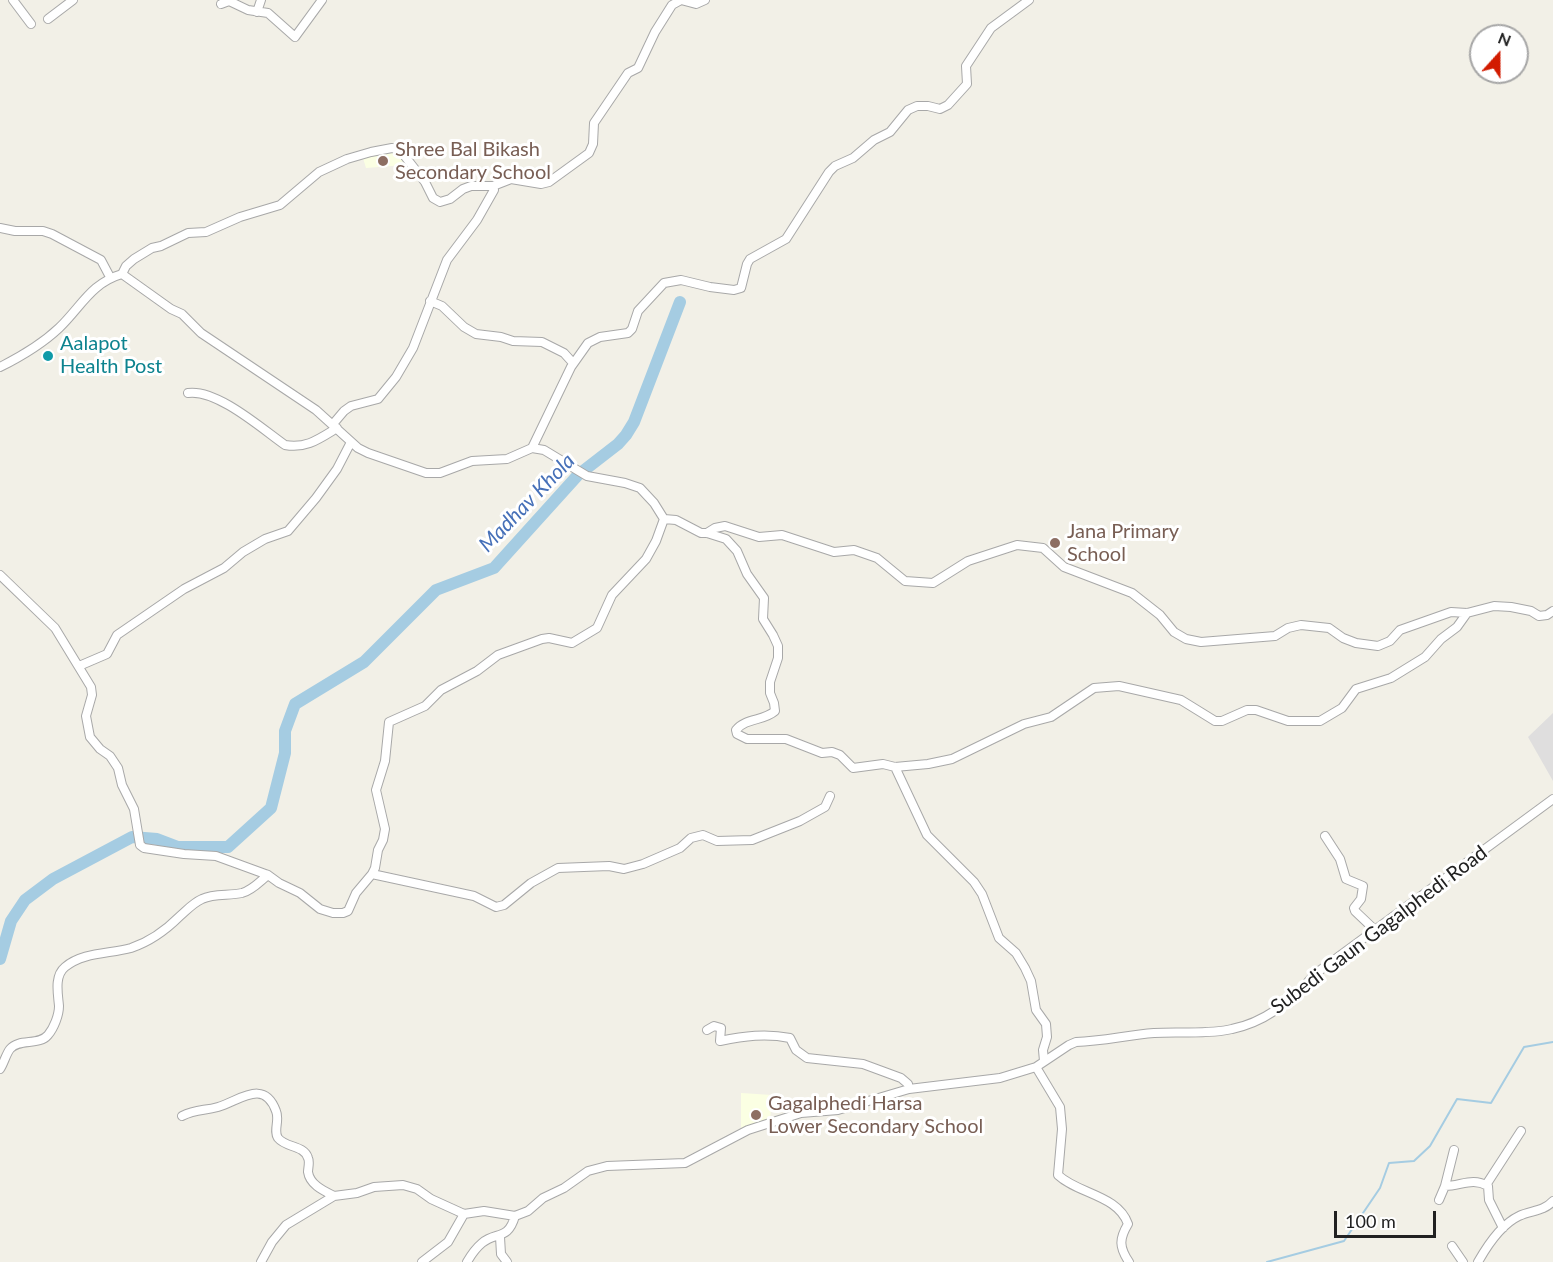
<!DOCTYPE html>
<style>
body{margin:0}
#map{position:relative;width:1553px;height:1262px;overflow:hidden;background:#f2f0e7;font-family:Lato,sans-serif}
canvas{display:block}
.north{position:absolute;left:1469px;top:24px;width:60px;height:60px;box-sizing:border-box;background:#fff;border:2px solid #a6a6a6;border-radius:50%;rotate:21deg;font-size:16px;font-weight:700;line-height:24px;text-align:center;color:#212121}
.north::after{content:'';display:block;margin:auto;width:21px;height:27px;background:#d21b00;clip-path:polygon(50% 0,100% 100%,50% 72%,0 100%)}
.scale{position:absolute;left:1334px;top:1211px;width:102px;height:27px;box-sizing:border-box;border:3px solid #212121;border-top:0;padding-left:8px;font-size:18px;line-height:21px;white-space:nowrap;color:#212121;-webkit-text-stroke:4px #fff;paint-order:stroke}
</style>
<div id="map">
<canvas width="1553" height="1262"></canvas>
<div class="north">N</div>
<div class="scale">100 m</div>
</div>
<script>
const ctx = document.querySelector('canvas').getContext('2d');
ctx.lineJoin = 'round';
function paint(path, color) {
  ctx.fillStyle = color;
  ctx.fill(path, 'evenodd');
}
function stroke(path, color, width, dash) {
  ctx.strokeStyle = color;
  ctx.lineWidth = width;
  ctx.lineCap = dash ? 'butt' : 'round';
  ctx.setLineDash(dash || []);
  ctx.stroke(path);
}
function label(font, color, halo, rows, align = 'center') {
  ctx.font = font + ' Lato,sans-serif';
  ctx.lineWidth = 6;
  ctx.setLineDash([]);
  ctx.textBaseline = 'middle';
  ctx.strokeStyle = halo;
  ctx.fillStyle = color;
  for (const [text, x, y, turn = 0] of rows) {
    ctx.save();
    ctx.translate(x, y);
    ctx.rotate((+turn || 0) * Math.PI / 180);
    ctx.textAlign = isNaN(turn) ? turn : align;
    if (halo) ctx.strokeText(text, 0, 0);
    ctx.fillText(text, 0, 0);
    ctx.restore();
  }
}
const residential = new Path2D(`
 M 1553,713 L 1553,781 L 1528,737 Z`);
const education = new Path2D(`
 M 397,149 L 404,165 L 366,168 L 363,158 Z
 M 741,1093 L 772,1095 L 770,1120 L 741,1134 Z`);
const stream = new Path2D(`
 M 1267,1262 L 1344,1241 L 1380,1188 L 1389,1163 L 1414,1161 L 1430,1146 L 1457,1099 L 1491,1103 L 1524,1047 L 1553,1042`);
const river = new Path2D(`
 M 0,959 L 11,921 L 25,900 L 53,879 L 132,837 L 157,839 L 178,847 L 228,847 L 271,808 L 285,753 L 285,731 L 295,704 L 364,662 L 436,590 L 494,568 L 578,475 L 618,444 L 626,435 L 634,422 L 680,302`);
const minor = new Path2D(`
 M 13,0 L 31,24
 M 221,4 L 229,1 L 248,10 L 268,13 L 295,37 L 322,0
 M 257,12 L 261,0
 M 48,19 L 73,0
 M 0,228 L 15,231 L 43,231 L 52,234 L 101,260 L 110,277
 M 122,274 L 126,266 L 134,259 L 152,248 L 161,246 L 188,233 L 206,232 L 240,217 L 280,205 L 319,172 L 347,159 L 371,152 L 392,148 L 400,150 L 425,182 L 433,198 L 440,202 L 450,199 L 463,189 L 471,186 L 493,186 L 511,179 L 541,184 L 549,182 L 589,153 L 593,144 L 594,123 L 628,73 L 638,68 L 655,32 L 672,5 L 681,0 L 696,4 L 705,0
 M 430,301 L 442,306 L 464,327 L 476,334 L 501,337 L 513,341 L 542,342 L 564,353 L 573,363
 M 0,367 C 22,356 41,345 59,328 C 81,307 91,283 122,274 L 171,309 L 182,314 L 201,333 L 316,410 L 358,448 L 368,453 L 426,473 L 440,473 L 472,461 L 507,459 L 532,448 L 544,450 L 587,476 L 625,483 L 640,488 L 654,503 L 664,519 L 676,520 L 701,533 L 707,533 L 726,539 L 737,551 L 747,574 L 764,598 L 763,619 L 773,635 L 778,646 L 778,658 L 770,682 L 770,693 L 774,703 L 775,711 C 764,721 745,718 736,730 L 737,734 L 747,739 L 786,739 L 822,753 L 832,752 L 840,755 L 853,768 L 883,764 L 895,767 L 928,764 L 952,759 L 1024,724 L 1051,717 L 1094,688 L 1119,686 L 1181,700 L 1215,721 L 1222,721 L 1247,710 L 1256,710 L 1288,721 L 1320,721 L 1342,708 L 1356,689 L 1391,678 L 1425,657 L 1441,639 L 1457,627 L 1467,613
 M 188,393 C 217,389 261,428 285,445 C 306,449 319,439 337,428
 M 333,424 L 344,411 L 351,406 L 378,399 L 396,377 L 413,348 L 447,260 L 477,220 L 494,190 L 493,186
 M 532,448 L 571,367 L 588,343 L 600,337 L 628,333 L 632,329 L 638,311 L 664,283 L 681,280 L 710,287 L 734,290 L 741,288 L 747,264 L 750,259 L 786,239 L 829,172 L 835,166 L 853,158 L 874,140 L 890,132 L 908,110 L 917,106 L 928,106 L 940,109 L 948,105 L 967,84 L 966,66 L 991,28 L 1029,0
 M 707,533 L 715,528 L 725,526 L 759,537 L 782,535 L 834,552 L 854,550 L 877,558 L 905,581 L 933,583 L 968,561 L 1017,545 L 1043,548 L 1064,567 L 1132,593 L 1160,615 L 1174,632 L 1186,639 L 1201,642 L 1275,636 L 1288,628 L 1301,625 L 1329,628 L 1343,638 L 1356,643 L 1378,646 L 1390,641 L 1400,630 L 1451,612 L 1467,613 L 1494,606 L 1511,607 L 1531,611 L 1539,616 L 1547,615 L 1553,611
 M 0,575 L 55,628 L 91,687 L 92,695 L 86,716 L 90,737 L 100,749 L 110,756 L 118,768 L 122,785 L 134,809 L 140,845 L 144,848 L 184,854 L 216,856 L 268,875 L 279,883 L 300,893 L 320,909 L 333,913 L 343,913 L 348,911 L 356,893 L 372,874 L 474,896 L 496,907 L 504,905 L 531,883 L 558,868 L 609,866 L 624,869 L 643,864 L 680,848 L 691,838 L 703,835 L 717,841 L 752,840 L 800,821 L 825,807 L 830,796
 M 79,666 L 107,654 L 117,635 L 184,589 L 224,568 L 243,552 L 265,539 L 288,531 L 316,498 L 337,469 L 351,442
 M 895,767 L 927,835 L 974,882 L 982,894 L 999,938 L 1016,953 L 1025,968 L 1031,981 L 1036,1010 L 1046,1024 L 1047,1037 L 1043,1050 L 1044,1061
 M 1325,836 L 1340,859 L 1346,879 L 1363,886 L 1361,899 L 1354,908 L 1355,911 L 1375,930
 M 372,874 L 375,868 L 378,850 L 383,840 L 385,829 L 376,790 L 385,761 L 389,722 L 425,706 L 441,690 L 477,671 L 498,655 L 542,639 L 549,638 L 572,643 L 597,628 L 612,595 L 646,559 L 656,541 L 664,519
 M 707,1030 L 714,1026 L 721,1028 L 720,1041 C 744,1036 766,1033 790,1038 L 796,1050 L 807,1058 L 863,1064 L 901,1078 L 908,1084 L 909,1089
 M 1036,1067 L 1060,1107 L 1062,1129 L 1058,1175 C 1078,1194 1118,1195 1128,1224 C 1119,1239 1119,1247 1129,1262
 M 0,1069 C 4,1063 6,1054 10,1049 C 19,1038 39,1046 48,1035 C 54,1028 59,1015 59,1006 C 58,994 54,976 65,967 C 83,952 109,954 131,948 C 149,942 166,930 180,916 C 187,910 193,903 202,899 C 214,893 229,896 242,893 C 253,890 260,881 268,875
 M 182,1116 C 196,1109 204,1111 218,1107 C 239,1101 264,1078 276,1111 C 280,1120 273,1131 278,1138 C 286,1148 304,1145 308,1158 C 310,1162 308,1168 308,1172 C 310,1185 324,1191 334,1196
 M 1486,1185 L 1521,1131
 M 1445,1186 L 1454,1150
 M 1439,1200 L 1445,1186 C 1461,1186 1472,1177 1488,1186 L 1489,1200 L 1503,1228
 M 500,1237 L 501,1254 L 507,1262
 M 1452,1246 L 1463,1262
 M 261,1262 L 272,1242 L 286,1225 L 334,1196 L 357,1193 L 374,1187 L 403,1185 L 417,1189 L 431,1199 L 464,1214 L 484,1211 L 515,1216 L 528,1211 L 543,1198 L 564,1188 L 588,1171 L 607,1166 L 685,1163 L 748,1130 L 801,1113 L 838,1110 L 909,1089 L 1000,1078 L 1036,1067 L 1069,1045 L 1076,1042 C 1103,1041 1128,1035 1154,1033 C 1179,1031 1208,1035 1232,1029 C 1266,1022 1293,1000 1315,974 L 1553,799
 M 422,1262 L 448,1242 L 464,1214
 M 467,1262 C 471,1255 476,1248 482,1243 C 496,1231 508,1241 515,1216
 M 1478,1262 C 1487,1246 1502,1224 1519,1216 C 1531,1210 1543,1212 1553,1201`);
const markers = [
 [383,161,6,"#8d6e63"],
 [48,356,6,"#0f9aa8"],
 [1055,543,6,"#8d6e63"],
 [756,1115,6,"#8d6e63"]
];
const educationNames = [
 ["Shree Bal Bikash",395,150],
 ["Secondary School",395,173],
 ["Jana Primary",1067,532],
 ["School",1067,555],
 ["Gagalphedi Harsa",768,1104],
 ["Lower Secondary School",768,1127]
];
const cultureNames = [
 ["Aalapot",60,344],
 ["Health Post",60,367]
];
const streetNames = [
 ["Subedi Gaun Gagalphedi Road",1379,930,-37]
];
const waterNames = [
 ["Madhav Khola",527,503,-46]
];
paint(residential, '#dfdede');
paint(education, '#fbffe3');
stroke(stream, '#a5cce2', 2);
stroke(river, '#a5cce2', 12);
stroke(minor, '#a8a8a8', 10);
stroke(minor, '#fff', 8);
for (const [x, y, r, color] of markers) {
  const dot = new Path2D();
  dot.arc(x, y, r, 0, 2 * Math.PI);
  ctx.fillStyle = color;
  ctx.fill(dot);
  stroke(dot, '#fff', 2);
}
label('20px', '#785e54', '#fff', educationNames, 'left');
label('20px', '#0d838f', '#fff', cultureNames, 'left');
label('20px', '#212121', '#fff', streetNames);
label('italic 21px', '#4670b8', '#fff', waterNames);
</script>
